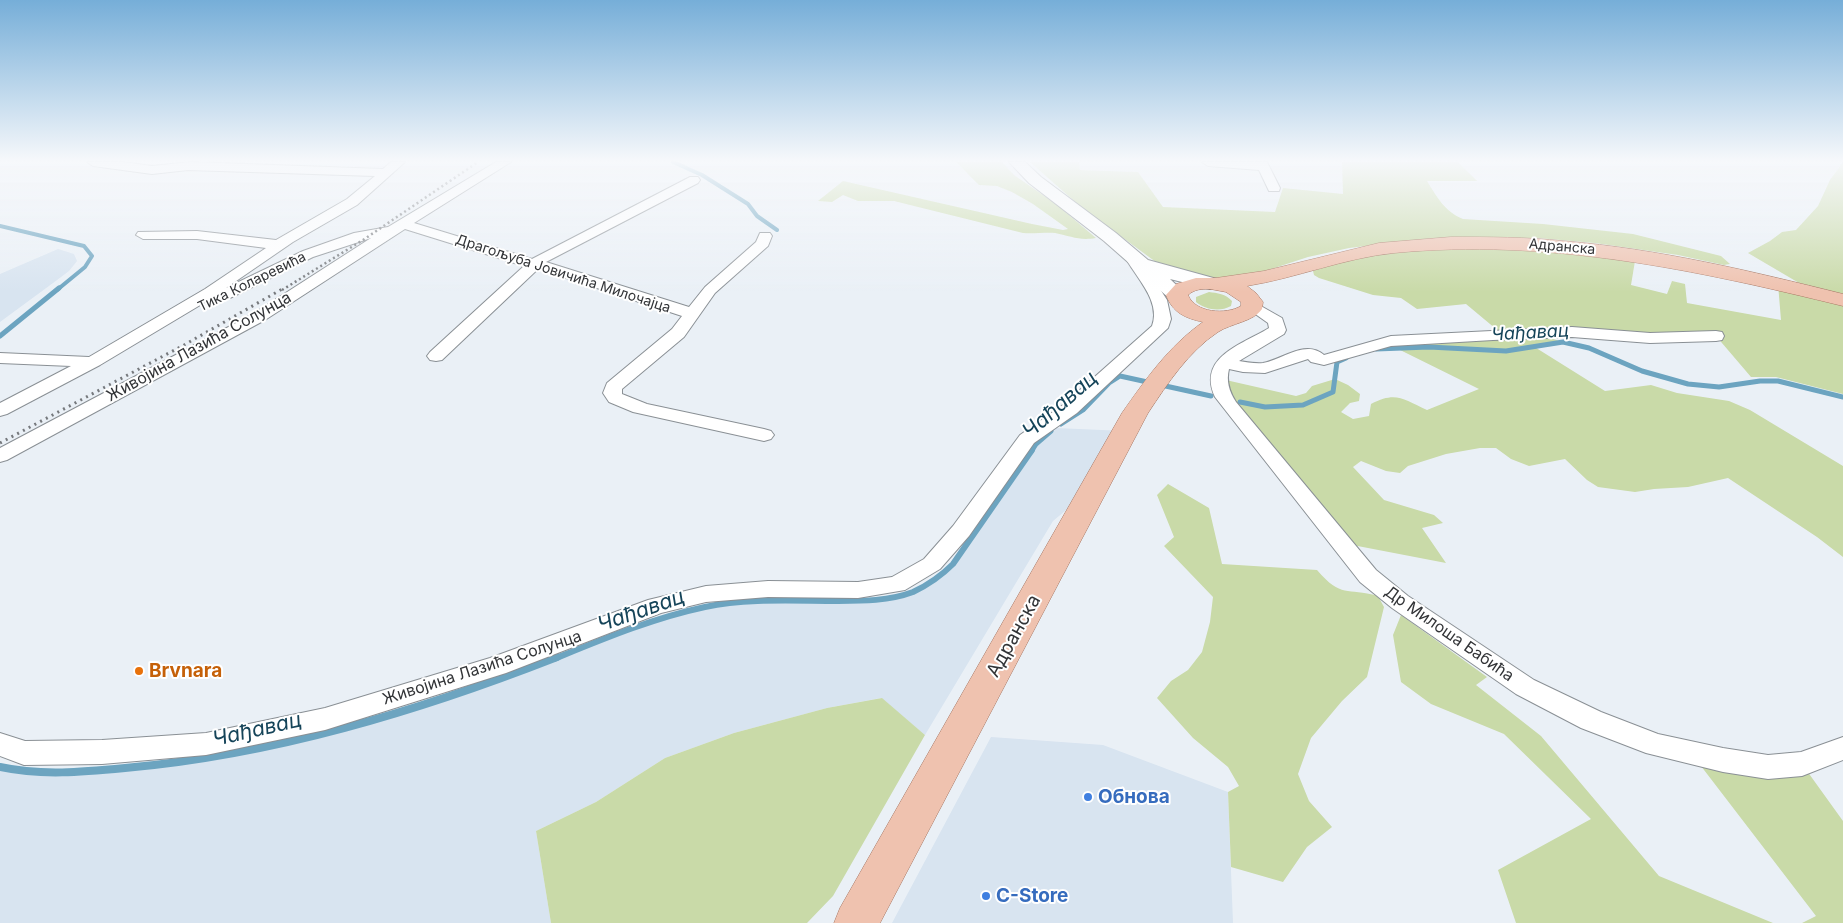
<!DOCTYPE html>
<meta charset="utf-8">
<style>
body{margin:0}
canvas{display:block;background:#eaf0f6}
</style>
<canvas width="1843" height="923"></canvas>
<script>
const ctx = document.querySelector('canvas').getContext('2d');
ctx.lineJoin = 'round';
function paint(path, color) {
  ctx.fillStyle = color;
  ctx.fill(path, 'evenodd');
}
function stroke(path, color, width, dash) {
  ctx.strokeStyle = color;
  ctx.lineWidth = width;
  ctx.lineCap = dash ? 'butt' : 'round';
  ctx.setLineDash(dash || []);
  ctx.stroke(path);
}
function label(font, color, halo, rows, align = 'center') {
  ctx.font = font + ' Inter,sans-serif';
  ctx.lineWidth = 4;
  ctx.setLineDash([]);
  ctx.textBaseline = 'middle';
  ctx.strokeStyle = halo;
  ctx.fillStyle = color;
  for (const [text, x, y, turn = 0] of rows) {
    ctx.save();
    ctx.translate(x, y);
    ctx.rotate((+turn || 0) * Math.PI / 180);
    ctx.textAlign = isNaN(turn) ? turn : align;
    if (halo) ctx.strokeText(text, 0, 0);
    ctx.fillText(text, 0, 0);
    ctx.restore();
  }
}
const built = new Path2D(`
 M 58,249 L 74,254 L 77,261 L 69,271 L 53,283 L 0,322 L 0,274 Z
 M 1056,428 L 1125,431 L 1071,506 L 1053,521 L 925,735 L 881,698 L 827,708 L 734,733 L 665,758 L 596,802 L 536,831 L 551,923 L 0,923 L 0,767 L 37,774 L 125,769 L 163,766 L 234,753 L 382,718 L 510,675 L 679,612 L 740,601 L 871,600 L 895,596 L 920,589 L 938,579 L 953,564 L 1036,444 Z
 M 991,737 L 1103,745 L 1228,792 L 1233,923 L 892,923 Z`);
const green = new Path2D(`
 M 956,162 L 1002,162 L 1014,175 L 1056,204 L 1096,238 C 1079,241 1071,236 1055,233 C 1046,232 1034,234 1023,233 L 894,201 L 858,201 L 843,195 L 832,202 L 818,201 L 843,181 L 1032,224 L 1063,230 L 1068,229 L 1033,204 L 1012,192 L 997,186 L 979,185 Z
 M 1030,162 L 1079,162 L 1080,170 L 1138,172 L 1163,207 L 1275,212 L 1283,188 L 1343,194 L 1342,162 L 1458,162 L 1477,181 L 1427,181 C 1437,197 1445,212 1463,219 L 1543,224 L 1633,234 L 1721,256 L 1730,264 L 1724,265 L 1678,255 L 1595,243 L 1538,238 L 1434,238 L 1349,248 L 1308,257 L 1250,276 L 1224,281 L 1164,268 L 1081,207 Z
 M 1843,162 L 1843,294 L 1799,283 L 1748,253 L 1770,241 L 1782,232 L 1796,230 L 1818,206 L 1830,180 Z
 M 1451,249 L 1529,249 L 1635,261 L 1631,285 L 1667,294 L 1672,281 L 1685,284 L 1687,303 L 1781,320 L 1778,284 L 1843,300 L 1843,394 L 1776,377 L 1751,377 L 1716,336 L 1536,334 L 1563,342 L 1533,346 L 1605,391 L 1651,385 L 1677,393 L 1729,401 L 1750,410 L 1843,466 L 1843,557 L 1817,537 L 1728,478 L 1688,487 L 1654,489 L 1635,492 L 1598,487 L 1587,480 L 1565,459 L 1529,466 L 1511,459 L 1496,448 L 1480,448 L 1446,454 L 1408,466 L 1400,473 L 1386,471 L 1361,461 L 1353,467 L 1384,500 L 1434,515 L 1443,523 L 1422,528 L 1446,563 L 1342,543 L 1217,378 L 1296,396 L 1306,393 L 1312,386 L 1335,379 L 1348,385 L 1360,394 L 1359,401 L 1350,403 L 1341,412 L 1353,419 L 1369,416 L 1371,404 C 1396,391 1403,399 1427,410 L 1479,389 L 1394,347 L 1391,341 L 1502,334 L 1466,304 L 1417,309 L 1401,298 L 1373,295 L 1319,278 L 1314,275 L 1313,271 C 1350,255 1410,251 1451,249 Z
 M 1209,292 C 1217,293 1226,294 1232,301 L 1231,306 C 1220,312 1206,310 1196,302 L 1196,297 Z
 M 1168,484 L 1209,508 L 1222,564 L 1317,570 C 1342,599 1346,587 1378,596 L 1384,607 L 1367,677 L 1342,701 L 1311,738 L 1298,774 L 1309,801 L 1332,827 L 1307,847 L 1283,882 L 1231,867 L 1228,792 L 1239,786 L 1228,767 L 1193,738 L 1157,698 L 1171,681 L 1188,670 L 1202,652 L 1210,622 L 1213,597 L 1164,546 L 1174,537 L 1157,495 Z
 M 1401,615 L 1487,677 L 1476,685 L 1541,736 L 1659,876 L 1773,923 L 1516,923 L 1498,870 L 1591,819 L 1504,734 L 1431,704 L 1401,682 L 1393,635 Z
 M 882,698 L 925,735 L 833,896 L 807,923 L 551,923 L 536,831 L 596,802 L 665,758 L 734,733 L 827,708 Z
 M 1691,753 L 1802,764 L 1843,821 L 1843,923 L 1802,923 L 1816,916 Z`);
const streamFar3 = new Path2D(`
 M 673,162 L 702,175 L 748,204 L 757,216 L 777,230
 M 0,226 L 84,246 L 92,256 L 85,267 L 57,290`);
const streamFar2 = new Path2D(`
 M 0,336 L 59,288
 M 1376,349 L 1429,347 L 1506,351 L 1563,342 L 1589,348 L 1642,371 L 1688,384 L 1719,387 L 1760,381 L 1778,381 L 1843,397
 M 1240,402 L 1265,407 L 1303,405 L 1333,392 L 1337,362 L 1346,358
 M 1061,424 L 1083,410 L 1109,383 L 1120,376 L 1211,396
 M 1031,452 L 1036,444 L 1051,431`);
const streamFar1 = new Path2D(`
 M 554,659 C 603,639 653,618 705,607 C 748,598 793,601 838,601 C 863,601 889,601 913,592 C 928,585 941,576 953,564 L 1032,450`);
const stream = new Path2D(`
 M 0,767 C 41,776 83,772 125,768 C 273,755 419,711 557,657`);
const minor = new Path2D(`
 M 87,162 L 123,162 L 152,166 L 191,162 L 383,169 L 391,162 L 405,162 L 357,205 L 293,242 L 226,288 L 303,251 L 354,233 L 388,227 L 496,162 L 511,162 L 414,223 L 532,259 L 690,177 L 698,177 L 700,180 L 698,183 L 546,262 L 689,307 L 705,287 L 756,242 L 760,233 L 770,233 L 772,236 L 768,246 L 715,293 L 684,337 L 622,389 L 622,394 L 647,404 L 764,429 L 771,431 L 774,435 L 771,439 L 764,441 L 633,412 L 609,402 L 603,393 L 607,383 L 672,329 L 682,316 L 545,271 L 538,269 L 442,360 L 436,361 L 430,360 L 427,356 L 430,352 L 524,266 L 405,229 L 265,320 L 7,460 L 0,462 L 0,448 L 253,314 L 371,238 L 313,257 L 230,298 L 218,298 L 217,295 L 100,365 L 7,414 L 0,416 L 0,403 L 71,366 L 0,363 L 0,353 L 89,357 L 205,289 L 266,248 L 197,239 L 143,239 L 136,235 L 138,232 L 197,231 L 276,240 L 347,199 L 375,176 L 188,170 L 152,174 L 93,166 Z
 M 1202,162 L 1267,162 L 1280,188 L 1279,191 L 1269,191 L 1259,170 L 1208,166 Z
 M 1130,249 L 1135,250 L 1167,300 L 1171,319 L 1168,328 L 1077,413 L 1034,443 L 969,536 L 940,569 L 905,590 L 858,598 L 768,597 L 706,602 L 661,613 L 506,673 L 325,730 L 206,755 L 102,764 L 24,765 L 0,756 L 0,733 L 25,741 L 102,740 L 206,733 L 325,708 L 490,658 L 648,600 L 706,586 L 768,581 L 858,582 L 892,577 L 924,559 L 953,526 L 1020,435 L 1063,405 L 1152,326 C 1162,300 1133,275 1123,253 L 1125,250 Z
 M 1252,301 L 1282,318 L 1286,330 L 1284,334 L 1239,361 C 1246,362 1256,364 1263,363 C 1283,359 1306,339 1324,355 L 1391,336 L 1572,327 L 1650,333 L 1716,331 L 1722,332 L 1724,336 L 1722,340 L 1716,341 L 1650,343 L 1572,337 L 1493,340 L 1391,346 L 1324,365 L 1311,362 L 1308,359 L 1265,373 L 1243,372 L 1229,369 C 1226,381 1229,391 1236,402 L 1376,570 L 1408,596 L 1534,680 L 1601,712 L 1658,734 L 1723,748 L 1768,755 L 1801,752 L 1843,737 L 1843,760 L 1802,776 L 1768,779 L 1723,772 L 1646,753 L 1581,728 L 1516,694 L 1392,608 L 1360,582 L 1215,397 C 1197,357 1241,345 1269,328 L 1268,323 L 1244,306 L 1246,303 Z`);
const tertiary = new Path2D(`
 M 1009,162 L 1025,162 L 1041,177 L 1116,233 L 1148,260 L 1217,279 L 1220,283 L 1217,287 L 1210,289 L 1170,279 L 1187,295 L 1184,299 L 1177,301 L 1170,299 L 1104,241 L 1029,183 Z`);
const primary = new Path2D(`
 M 1451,237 C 1489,237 1526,237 1564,241 C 1659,249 1751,271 1843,294 L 1843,306 C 1696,270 1547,238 1394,253 C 1344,258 1297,278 1247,286 L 1256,293 L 1263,302 L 1262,309 C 1253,322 1232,323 1218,332 C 1188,352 1168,383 1148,413 L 880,923 L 834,923 L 840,908 L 1122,413 C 1146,379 1168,347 1203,322 C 1185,318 1173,313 1166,295 L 1176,284 L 1196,278 L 1216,278 L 1264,271 L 1379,243 ZM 1210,289 L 1226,292 L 1241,302 L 1241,306 C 1226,315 1195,313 1188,295 C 1195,289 1201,289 1210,289 Z`);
const railFar1 = new Path2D(`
 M 282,290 L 363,240 L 478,162`);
const rail = new Path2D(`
 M 0,443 L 184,345 L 284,288`);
const markers = [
 [139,671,5,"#e8710a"],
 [1088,797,5,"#3f7fe0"],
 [986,896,5,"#3f7fe0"]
];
const farStreetnames = [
 ["Адранска",1562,247,5],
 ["Драгољуба Јовичића Милочајца",563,274,18],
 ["Тика Коларевића",252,282,-26]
];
const streetNames = [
 ["Живојина Лазића Солунца",199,347,-29],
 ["Др Милоша Бабића",1449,634,35],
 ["Живојина Лазића Солунца",482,668,-18]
];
const waterNames = [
 ["Чађавац",1530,333,-3]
];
const nearStreetnames = [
 ["Адранска",1014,636,-61]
];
const nearFoodnames = [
 ["Brvnara",149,671]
];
const nearShopnames = [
 ["Обнова",1098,797],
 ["C-Store",996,896]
];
const nearWaternames = [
 ["Чађавац",1060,405,-41],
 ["Чађавац",641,611,-19],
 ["Чађавац",257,730,-13]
];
paint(built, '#d8e4f0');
paint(green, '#c9daa8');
stroke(streamFar3, '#6ca4c0', 4);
stroke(streamFar2, '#6ca4c0', 5);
stroke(streamFar1, '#6ca4c0', 6);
stroke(stream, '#6ca4c0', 8);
stroke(minor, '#8a9095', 2);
stroke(tertiary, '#8a9095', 2);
stroke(primary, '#a67662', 1);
paint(minor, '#fff');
paint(tertiary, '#fff');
paint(primary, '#efc2af');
stroke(railFar1, '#76797d', 2.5, [2, 3]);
stroke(rail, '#76797d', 3, [2, 4.5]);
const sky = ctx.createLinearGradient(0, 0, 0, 292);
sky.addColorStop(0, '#76aed8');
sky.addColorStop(0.55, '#f6f8fb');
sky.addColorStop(1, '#f6f8fb00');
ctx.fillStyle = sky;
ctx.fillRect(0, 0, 1843, 292);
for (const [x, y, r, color] of markers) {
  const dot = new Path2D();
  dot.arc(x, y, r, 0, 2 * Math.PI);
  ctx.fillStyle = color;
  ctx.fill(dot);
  stroke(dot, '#fff', 2);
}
label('14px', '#323437', '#fff', farStreetnames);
label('16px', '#323437', '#fff', streetNames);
label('italic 18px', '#154459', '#fff', waterNames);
label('19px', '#323437', '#fff', nearStreetnames);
label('bold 19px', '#c56008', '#fff', nearFoodnames, 'left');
label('bold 19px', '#366cbe', '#fff', nearShopnames, 'left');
label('italic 21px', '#154459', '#fff', nearWaternames);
</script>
